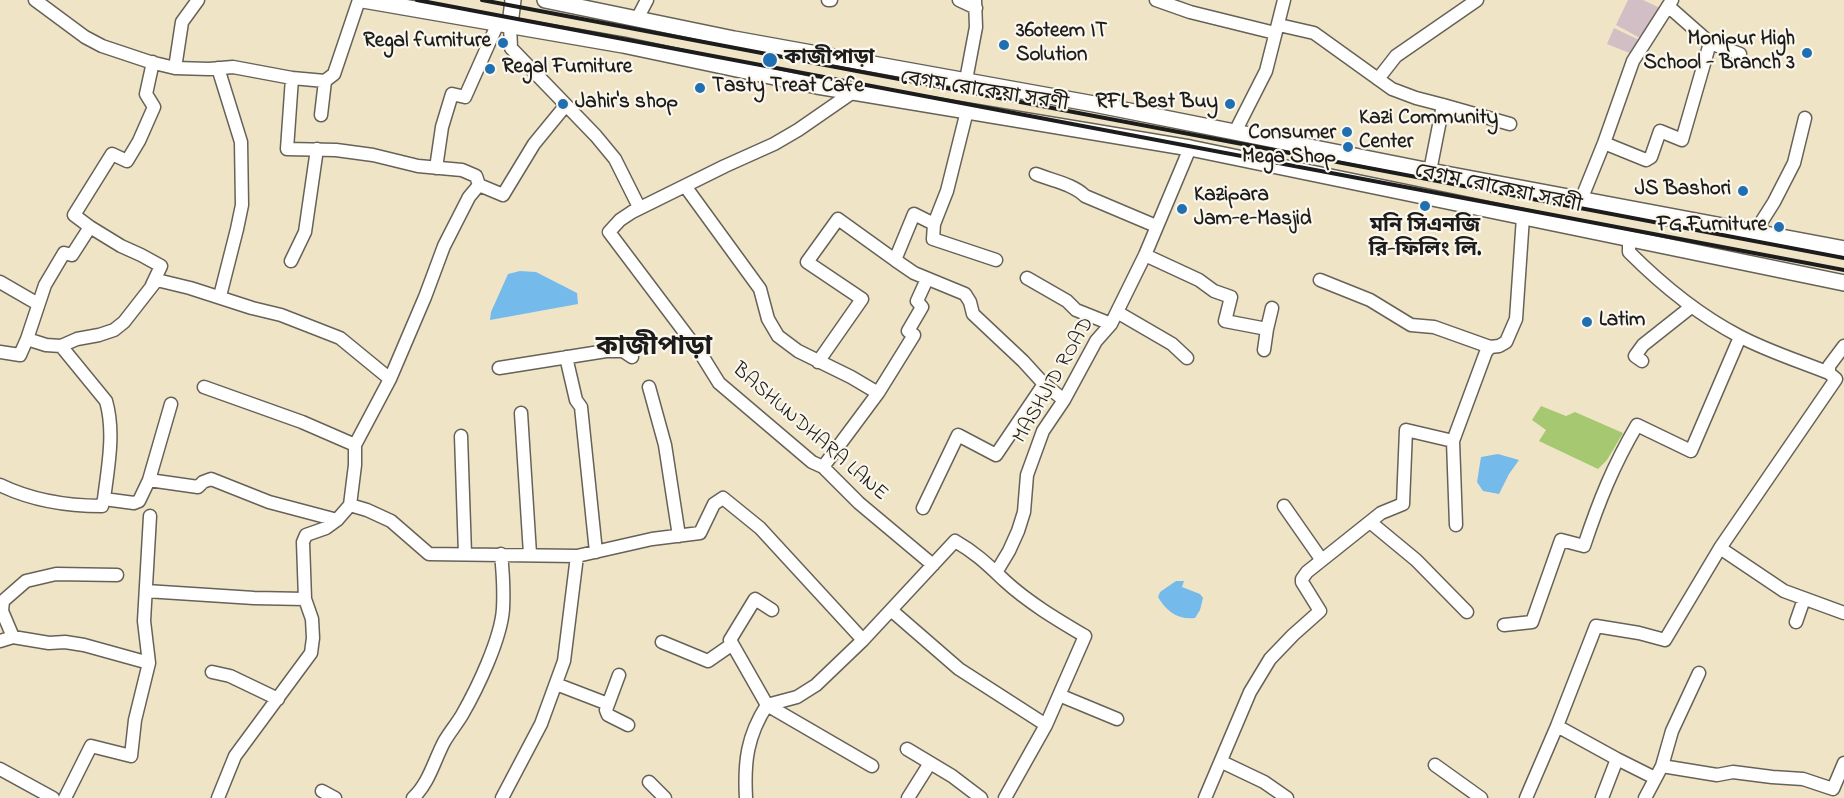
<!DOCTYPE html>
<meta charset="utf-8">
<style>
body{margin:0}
canvas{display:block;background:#f0e4c7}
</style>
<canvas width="1844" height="798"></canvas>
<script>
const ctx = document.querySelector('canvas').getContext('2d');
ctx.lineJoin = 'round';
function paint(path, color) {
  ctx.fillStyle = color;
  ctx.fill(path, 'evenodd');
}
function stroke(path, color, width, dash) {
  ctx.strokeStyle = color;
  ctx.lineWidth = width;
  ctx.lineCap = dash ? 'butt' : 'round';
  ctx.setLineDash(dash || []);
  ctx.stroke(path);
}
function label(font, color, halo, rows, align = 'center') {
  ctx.font = font + ' "Indie Flower","Noto Sans Bengali",sans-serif';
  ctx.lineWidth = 4.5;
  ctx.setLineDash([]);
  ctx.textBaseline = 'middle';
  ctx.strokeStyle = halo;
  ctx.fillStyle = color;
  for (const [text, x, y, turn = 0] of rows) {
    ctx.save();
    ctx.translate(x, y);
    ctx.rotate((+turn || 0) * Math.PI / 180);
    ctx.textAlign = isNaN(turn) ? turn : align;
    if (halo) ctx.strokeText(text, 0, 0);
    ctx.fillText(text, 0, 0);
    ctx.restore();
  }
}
const industrial = new Path2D(`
 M 1628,0 L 1643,0 L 1660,8 L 1642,39 L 1616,25 Z
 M 1614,28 L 1639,40 L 1632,54 L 1607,44 Z`);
const green = new Path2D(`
 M 1541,406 L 1566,416 L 1575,412 L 1623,433 L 1607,460 L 1598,469 L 1539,441 L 1546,430 L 1532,420 Z`);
const water = new Path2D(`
 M 520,271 L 536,272 L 577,293 L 578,304 L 490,320 L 491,312 L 508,274 Z
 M 1498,454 L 1519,460 L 1509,474 L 1499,494 L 1483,491 L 1477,482 L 1481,457 Z
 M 1176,581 L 1184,581 L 1182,587 L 1200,594 L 1203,598 L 1200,610 L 1195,618 C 1178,620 1166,611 1158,597 L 1160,592 Z`);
const minor = new Path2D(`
 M 35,0 L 85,37 L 102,46 L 150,62 L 175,68 L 209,69 L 233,67 L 292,78 L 325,81 L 334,74 L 359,0
 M 828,0 L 831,0
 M 959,0 L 976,8
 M 1156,0 L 1190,12 L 1275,33
 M 1668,6 L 1710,43 L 1740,54
 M 637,19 L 647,0
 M 510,25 L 511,48 L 596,136 L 615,159 L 639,207
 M 1279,25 L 1314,33 L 1392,89 L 1416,98 L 1443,105
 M 175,68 L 182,22 L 198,0
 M 218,68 L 241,142 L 242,205 L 237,229 L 220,296
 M 1378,79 L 1396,56 L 1477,0
 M 966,80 L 976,27 L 975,0
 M 853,92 L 798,130 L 774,144 L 725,166 L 632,212 L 620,220 L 609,232 L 701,354 L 719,383 L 812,462 L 823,467 L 859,503 L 933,565
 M 321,115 L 325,81
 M 1235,132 L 1266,71 L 1284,0
 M 1604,143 L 1646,160 L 1651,157 L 1660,131 L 1682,140 L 1710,43
 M 436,168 L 442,127 L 452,94 L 465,97 L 498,23
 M 1430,171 L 1443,105 L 1510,124
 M 1036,174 C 1053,181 1073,184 1085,196 L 1156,226
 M 479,185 L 503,195 L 534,144 L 566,105
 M 685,186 L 760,289 L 768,319 L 778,336 L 798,351 L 851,377 L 878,393
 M 1581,200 L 1604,143 L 1633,61 L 1672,0
 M 934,224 L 933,239 L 996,260
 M 90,227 L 121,246 L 141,255 L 161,266 L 152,285
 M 1755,232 L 1774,202 L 1794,163 L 1805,118
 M 1629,239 L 1629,252 C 1662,285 1697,314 1739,336 C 1767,351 1799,361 1829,373
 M 1145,255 L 1199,280 L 1214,291 L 1231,297 L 1225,321 L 1267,329
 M 895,260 L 914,273 L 965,294 L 970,302 L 973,314 L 1023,361 L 1044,384 L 1064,400
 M 291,261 L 305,232 L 317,149
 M 1027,278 L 1067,301 L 1076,310 L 1111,324
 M 1320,280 L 1370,300 L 1411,325 L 1434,327 L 1490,347
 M 0,282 L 38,304
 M 1117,312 L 1172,344 L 1187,358
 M 27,339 L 46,345 L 61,346 L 77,339 L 99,335 L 114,330 L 124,322 L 156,281 L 161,281 L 190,288 L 252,308 L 281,315 L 340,338 L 390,379
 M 61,346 L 106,401 C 115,432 108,467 104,499
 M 1264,350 L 1267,329 L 1272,308
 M 0,352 L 20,355 L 27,339 L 45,285 L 64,253 L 72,255 L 90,227 L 74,215 L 112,154 L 127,161 L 139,141 L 154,107 L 146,94 L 153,62
 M 566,357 L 576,400 L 581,407 L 596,552
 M 1642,361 L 1635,356 L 1643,345 L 1691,307
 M 818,362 L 862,299 L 807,262 L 838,219 L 895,260 L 914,214 L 934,224 L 947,191 L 967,111
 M 499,368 L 606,351 L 623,351 L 632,357
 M 204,387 L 302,422 L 355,445
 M 649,387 L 665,445 L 679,536
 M 521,413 L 530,554
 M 461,436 L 465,554
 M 1453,441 L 1456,525
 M 823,467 L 878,393 L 914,335 L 908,331 L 922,307 L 917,301 L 927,279
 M 149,480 L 171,404
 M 0,485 C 33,501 66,506 102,506 L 104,499 L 134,503 L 139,501 L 149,480 L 198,487 L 203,482 L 211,479 L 269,502 L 337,520
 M 350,505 L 367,510 L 391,521 L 429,554 L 577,556 L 652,539 L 700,533 L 714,504 L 723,498 L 760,528 L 863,640
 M 1284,506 L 1321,559
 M 923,508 L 958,435 L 996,455 L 1044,384
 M 1370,522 L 1416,560 L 1467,612
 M 1720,548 L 1784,591 L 1844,613
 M 997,571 L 1009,551 L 1018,531 L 1024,512 L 1027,475 L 1043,431 L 1064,400 L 1096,341 L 1111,324 L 1145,255 L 1190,148
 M 146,591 L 254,598 L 305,599
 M 772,610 L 755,599 L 730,640 L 767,705 L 872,766
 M 891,610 L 959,669 L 1046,725
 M 1796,622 L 1804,599
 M 1504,625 L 1532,622 L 1561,540 L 1584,546 C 1599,501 1613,466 1637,425 L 1691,451 L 1740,337
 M 13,637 L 2,611 L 3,601 L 26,581 L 56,574 L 117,575
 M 0,641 L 13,637 L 49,643 L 65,642 L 84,645 L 149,663
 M 662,642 L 708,661 L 731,645
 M 212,672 L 230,676 L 278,699
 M 619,675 L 606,710 L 608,715 L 628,725
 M 556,684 L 608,704
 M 1059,695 L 1117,719
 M 1557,726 L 1617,759 L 1655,778
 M 907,749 L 952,776 L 981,798
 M 1222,762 L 1264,782 L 1287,798
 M 1435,765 L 1481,798
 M 1662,766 L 1717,775 L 1733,772 L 1772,777 L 1803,779 L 1833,789 L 1844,763
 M 0,769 L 53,798
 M 649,782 L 665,798
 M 322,791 L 335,798
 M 65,798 L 91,746 L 131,756 L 135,720 L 149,663 L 144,621 L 150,516
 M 218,798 L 235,756 L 311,653 L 313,638 L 312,619 L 305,599 L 303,542 L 306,535 L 326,528 L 337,520 L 350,505 L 355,465 L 355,445 L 390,379 L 425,297 L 444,246 L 469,197 L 479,185 L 476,176 L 462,170 L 418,166 L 373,155 L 336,150 L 287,149 L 292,78
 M 413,798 C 429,783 434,761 444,742 C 449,733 456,725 462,715 C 477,689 501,639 503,609 C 504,590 503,573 501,554
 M 502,798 L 541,724 L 564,661 L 577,556
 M 746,798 C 744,762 747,736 767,705 L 797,697 L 816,685 L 863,640 L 955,541 C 976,553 988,565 1005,581 C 1029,603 1058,620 1085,636 L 1046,725 L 1005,798
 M 908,798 L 930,763
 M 1205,798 L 1250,692 L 1270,659 L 1293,635 L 1320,611 L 1302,582 L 1302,579 L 1307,572 L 1381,513 L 1403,504 L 1406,430 L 1453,441 L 1486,352 L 1490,347 L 1499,346 L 1506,342 L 1516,319 L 1523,217
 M 1526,798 L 1557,726 L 1596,626 L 1639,633 L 1665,640 L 1720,548 L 1836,379 L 1829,373 L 1829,366 L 1844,346
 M 1602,798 L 1617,759
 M 1645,798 L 1662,766 L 1672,731 L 1699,673`);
const major = new Path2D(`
 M 363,0 L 623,45 L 817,86 L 1190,148 L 1844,283
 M 545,0 L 734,39 L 1094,104 L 1430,171 L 1844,249
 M 510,25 L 513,0`);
const rail = new Path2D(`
 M 417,0 L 1844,270
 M 482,0 L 1844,258`);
const markers = [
 [503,43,6,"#1f6fb2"],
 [1004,45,6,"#1f6fb2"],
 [1807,53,6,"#1f6fb2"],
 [770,60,8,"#1f6fb2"],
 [490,69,6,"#1f6fb2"],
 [700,88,6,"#1f6fb2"],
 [563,104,6,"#1f6fb2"],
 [1230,104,6,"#1f6fb2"],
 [1347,132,6,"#1f6fb2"],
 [1348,147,6,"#1f6fb2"],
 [1743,191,6,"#1f6fb2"],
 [1425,206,6,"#1f6fb2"],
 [1182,209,6,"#1f6fb2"],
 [1779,227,6,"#1f6fb2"],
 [1587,322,6,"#1f6fb2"]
];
const poiNames = [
 ["360teem IT",1016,33],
 ["Solution",1016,57],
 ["Monipur High",1795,41,"right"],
 ["School - Branch 3",1795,65,"right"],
 ["Regal furniture",491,43,"right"],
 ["কাজীপাড়া",784,60],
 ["Regal Furniture",502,69],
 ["Tasty Treat Cafe",712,88],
 ["Jahir's shop",575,104],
 ["RFL Best Buy",1218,104,"right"],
 ["Kazi Community",1359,120],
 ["Center",1359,144],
 ["Consumer",1336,135,"right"],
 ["Mega Shop",1336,159,"right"],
 ["JS Bashori",1731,191,"right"],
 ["Kazipara",1194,197],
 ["Jam-e-Masjid",1194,221],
 ["FG Furniture",1767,227,"right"],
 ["মনি সিএনজি",1425,228,"center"],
 ["রি-ফিলিং লি.",1425,252,"center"],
 ["Latim",1599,322]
];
const streetNames = [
 ["বেগম রোকেয়া সরণী",984,93,9],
 ["বেগম রোকেয়া সরণী",1498,190,12],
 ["MASHJID ROAD",1055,381,-60],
 ["BASHUNDHARA LANE",809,433,41]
];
const districtNames = [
 ["কাজীপাড়া",654,350]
];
paint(industrial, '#d2bec5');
paint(green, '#a5c871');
paint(water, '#74baeb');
stroke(minor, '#666258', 15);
stroke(major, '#666258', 18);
stroke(minor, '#fff', 12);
stroke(major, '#fff', 15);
stroke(rail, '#1c1c1c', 4);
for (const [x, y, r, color] of markers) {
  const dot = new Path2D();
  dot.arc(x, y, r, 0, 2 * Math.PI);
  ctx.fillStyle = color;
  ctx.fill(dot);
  stroke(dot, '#fbf7ec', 2);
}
label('bold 21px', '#1c1c1c', '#fbf7ec', poiNames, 'left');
label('21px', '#1c1c1c', '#fbf7ec', streetNames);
label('bold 27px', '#1c1c1c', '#fbf7ec', districtNames);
</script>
